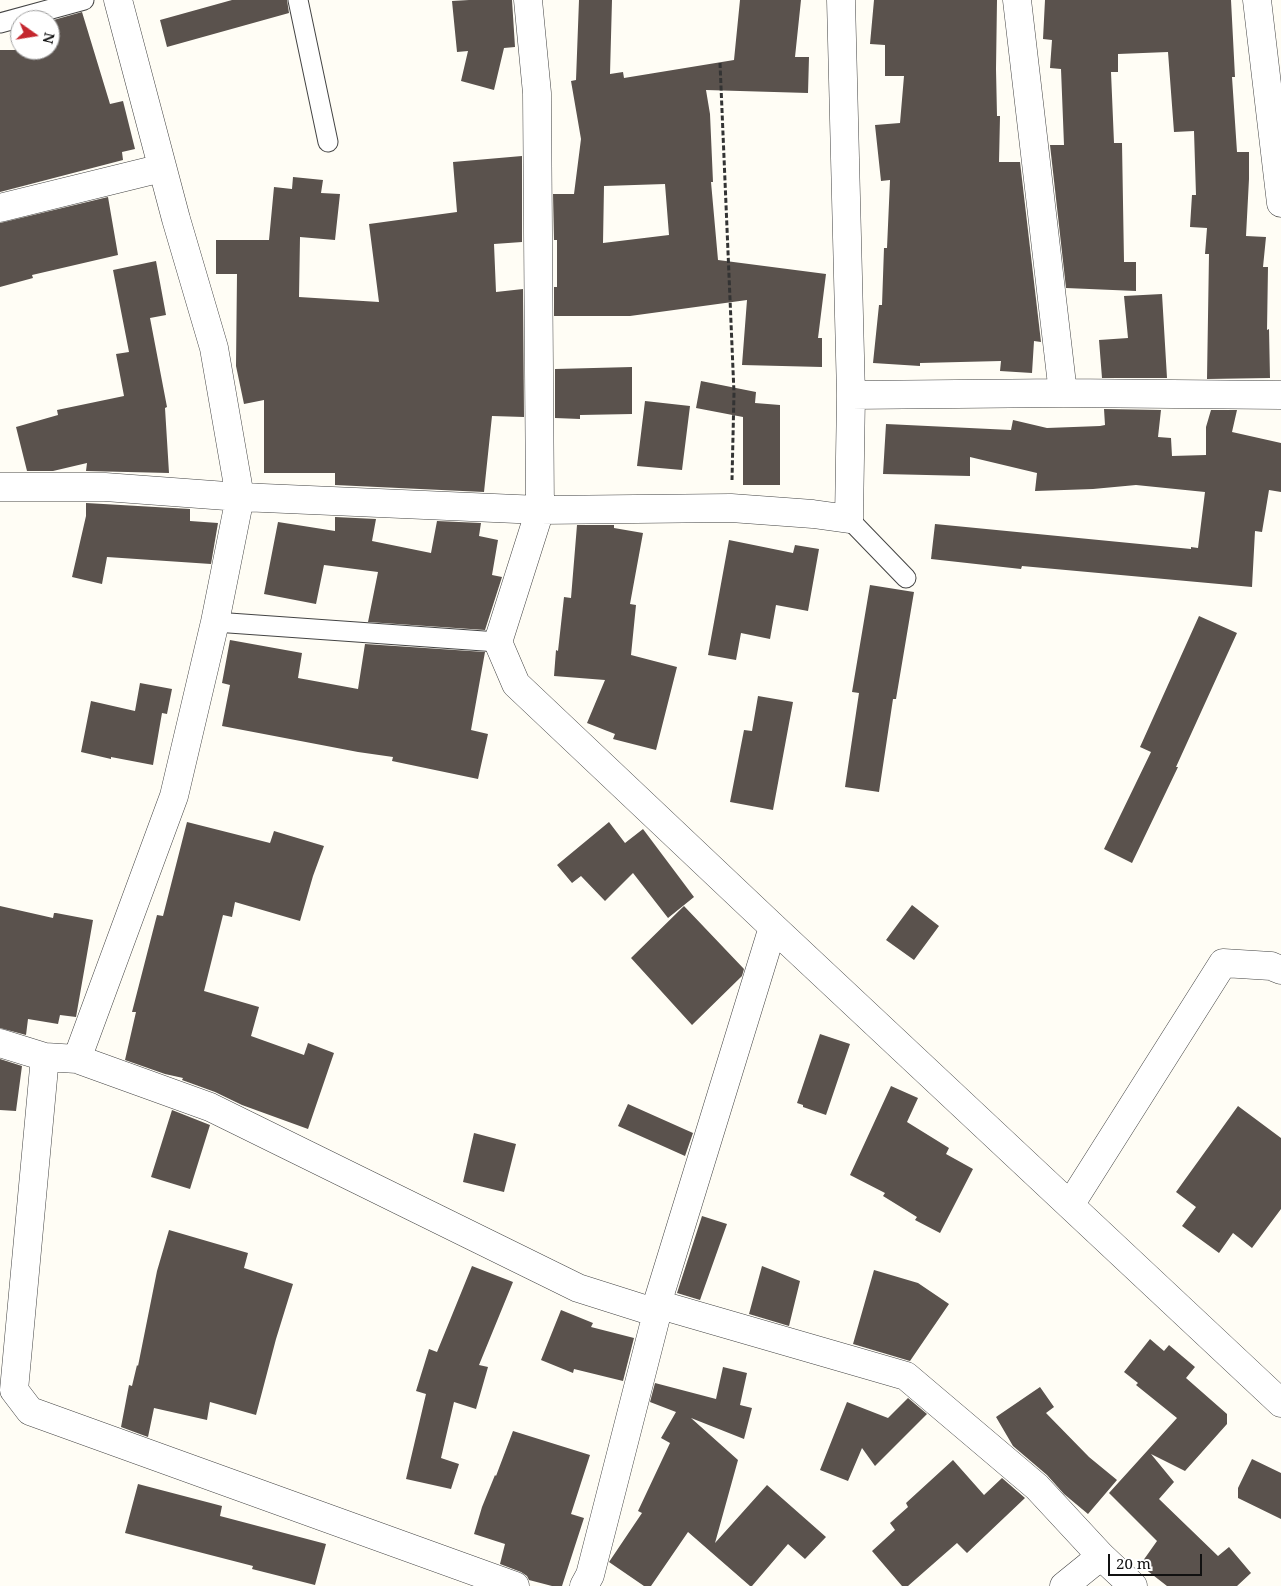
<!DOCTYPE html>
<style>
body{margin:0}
#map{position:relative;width:1281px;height:1586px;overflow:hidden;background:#fffdf5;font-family:"Noto Serif",serif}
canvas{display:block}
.north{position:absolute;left:10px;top:10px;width:50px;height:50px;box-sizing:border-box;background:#fff;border:1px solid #a0a0a0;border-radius:50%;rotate:103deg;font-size:14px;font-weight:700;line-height:20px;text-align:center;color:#111}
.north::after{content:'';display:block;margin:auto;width:18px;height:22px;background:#c4262e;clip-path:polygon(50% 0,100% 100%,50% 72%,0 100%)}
.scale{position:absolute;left:1108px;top:1554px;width:94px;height:22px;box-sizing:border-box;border:2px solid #111;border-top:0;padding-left:6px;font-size:15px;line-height:18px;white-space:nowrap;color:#111;-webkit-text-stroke:4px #fff;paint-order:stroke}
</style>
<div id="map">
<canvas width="1281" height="1586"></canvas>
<div class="north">N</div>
<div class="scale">20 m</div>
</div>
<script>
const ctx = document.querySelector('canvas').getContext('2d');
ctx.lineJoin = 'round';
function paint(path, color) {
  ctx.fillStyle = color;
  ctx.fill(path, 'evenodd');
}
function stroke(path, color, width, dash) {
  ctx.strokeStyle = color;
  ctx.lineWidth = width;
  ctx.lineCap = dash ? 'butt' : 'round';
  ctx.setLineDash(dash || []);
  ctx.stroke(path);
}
const building = new Path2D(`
 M 232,0 L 287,0 L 289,13 L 167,47 L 160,20 Z
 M 469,0 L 512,0 L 515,47 L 504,48 L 494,90 L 461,81 L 468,51 L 457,52 L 452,1 Z
 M 579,0 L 612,0 L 610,74 L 623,72 L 624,78 L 734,60 L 740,0 L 801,0 L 795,57 L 809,57 L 808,93 L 706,90 L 710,114 L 713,182 L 711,182 L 718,260 L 826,274 L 818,338 L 822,338 L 822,367 L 742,365 L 747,300 L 630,316 L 554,316 L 554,287 L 557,287 L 557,240 L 554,240 L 553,194 L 574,194 L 581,139 L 571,81 L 576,80 ZM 665,184 L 669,235 L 603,243 L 604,186 Z
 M 874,0 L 997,0 L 996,69 L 997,116 L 1000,116 L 999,162 L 1020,162 L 1041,342 L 1034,341 L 1032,373 L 1000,371 L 1001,361 L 920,363 L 920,366 L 873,363 L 879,305 L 882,305 L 884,248 L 887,248 L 890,180 L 881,181 L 875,125 L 900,123 L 904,76 L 885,76 L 885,45 L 870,44 Z
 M 1045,0 L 1231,0 L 1235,77 L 1232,77 L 1237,152 L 1249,152 L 1249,179 L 1246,236 L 1266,237 L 1263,267 L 1268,267 L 1267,330 L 1269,329 L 1270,378 L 1207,379 L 1209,254 L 1205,254 L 1207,228 L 1190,227 L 1192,195 L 1196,195 L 1194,131 L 1174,132 L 1168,52 L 1118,54 L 1118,72 L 1111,72 L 1114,143 L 1122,143 L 1124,262 L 1136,262 L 1136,291 L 1066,288 L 1050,145 L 1064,145 L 1061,69 L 1050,68 L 1052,40 L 1043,39 Z
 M 82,12 L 110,104 L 123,101 L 135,149 L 122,152 L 123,160 L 0,192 L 0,50 L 50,50 L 50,21 Z
 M 522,156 L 522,242 L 494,244 L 496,292 L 523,289 L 524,417 L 492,416 L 484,492 L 335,485 L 335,473 L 264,473 L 264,400 L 244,404 L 236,366 L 237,274 L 216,274 L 216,240 L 269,240 L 274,187 L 292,189 L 293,177 L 323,180 L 321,193 L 340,194 L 335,240 L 300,237 L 299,297 L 379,302 L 369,224 L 457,212 L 453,162 Z
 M 108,197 L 118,255 L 32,275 L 33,278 L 0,287 L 0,223 Z
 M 156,261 L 166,315 L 150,318 L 167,407 L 165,408 L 169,473 L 86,471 L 87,463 L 53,471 L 27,471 L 16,427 L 58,415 L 57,410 L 124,396 L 116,354 L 129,352 L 113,270 Z
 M 1162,294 L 1167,378 L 1102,378 L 1099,340 L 1128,338 L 1124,296 Z
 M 632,367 L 632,414 L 580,415 L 580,419 L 555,418 L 555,369 Z
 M 701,381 L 756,392 L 755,403 L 780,405 L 780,485 L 743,485 L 743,417 L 696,408 Z
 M 645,401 L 690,406 L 682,470 L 637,466 Z
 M 1104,409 L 1161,410 L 1158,437 L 1171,438 L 1172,456 L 1206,455 L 1206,427 L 1211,410 L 1237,410 L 1232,432 L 1281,443 L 1281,492 L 1269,490 L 1262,532 L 1255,531 L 1252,587 L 1022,566 L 1021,569 L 931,559 L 935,524 L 1191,549 L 1191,547 L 1198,548 L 1205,492 L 1136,485 L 1093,489 L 1035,491 L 1037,473 L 970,457 L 970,476 L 883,474 L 886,424 L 1011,430 L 1013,420 L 1047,428 L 1100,426 L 1105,425 Z
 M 86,503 L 190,509 L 190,521 L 218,523 L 211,564 L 107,557 L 102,584 L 72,577 L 86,516 Z
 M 335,517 L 376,519 L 372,541 L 431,553 L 437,521 L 481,523 L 479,536 L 498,540 L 492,575 L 502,577 L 485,630 L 368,622 L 378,572 L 324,565 L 316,604 L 264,594 L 278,522 L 335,531 Z
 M 577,525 L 614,525 L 614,528 L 643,533 L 630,604 L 636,605 L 631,655 L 677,667 L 656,750 L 613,739 L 615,734 L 587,723 L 605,680 L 554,676 L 556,650 L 558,651 L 564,597 L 571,598 Z
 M 729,540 L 793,553 L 795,545 L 819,549 L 808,611 L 776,605 L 770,639 L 741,633 L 736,660 L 708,655 Z
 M 870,585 L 914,592 L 896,699 L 893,699 L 879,792 L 845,787 L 859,693 L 852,692 Z
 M 1199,616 L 1237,633 L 1176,767 L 1178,767 L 1132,863 L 1104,849 L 1151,752 L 1140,747 Z
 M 230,640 L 302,653 L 298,678 L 358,689 L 365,644 L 485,652 L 471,730 L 488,734 L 478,779 L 392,761 L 393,757 L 358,752 L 222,726 L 230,685 L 222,683 Z
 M 140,683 L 172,689 L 167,714 L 162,713 L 153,765 L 111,757 L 111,759 L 81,752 L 91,701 L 135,711 Z
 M 758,696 L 793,702 L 773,810 L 730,802 L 744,730 L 752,731 Z
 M 187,822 L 270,843 L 274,831 L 324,846 L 313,876 L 300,921 L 235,902 L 232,917 L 223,915 L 204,991 L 259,1007 L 251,1036 L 304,1055 L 308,1043 L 334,1053 L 308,1129 L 242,1105 L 215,1092 L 182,1080 L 183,1078 L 165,1074 L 125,1060 L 136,1012 L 132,1012 L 157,915 L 163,916 Z
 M 609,822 L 625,843 L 643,829 L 694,897 L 668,918 L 633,873 L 605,901 L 581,876 L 572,883 L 557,865 Z
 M 912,905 L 939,926 L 914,960 L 886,940 Z
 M 0,906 L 53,918 L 54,913 L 56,913 L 93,920 L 76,1017 L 60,1015 L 58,1024 L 28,1019 L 26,1035 L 0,1028 Z
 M 684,906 L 744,969 L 742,976 L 692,1025 L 631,958 Z
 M 820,1034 L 850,1044 L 826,1115 L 803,1107 L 803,1105 L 797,1103 Z
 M 0,1059 L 22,1066 L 16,1111 L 0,1110 Z
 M 891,1086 L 918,1098 L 907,1122 L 949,1148 L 946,1154 L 973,1169 L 940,1233 L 915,1220 L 917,1217 L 883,1196 L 885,1193 L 850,1175 Z
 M 628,1104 L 693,1133 L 685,1156 L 618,1126 Z
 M 1238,1106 L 1281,1138 L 1281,1209 L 1252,1248 L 1233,1233 L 1219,1253 L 1182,1226 L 1196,1207 L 1176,1192 Z
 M 172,1110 L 210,1125 L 190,1189 L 151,1177 Z
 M 474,1133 L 516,1144 L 504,1192 L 463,1182 Z
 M 702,1216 L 727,1224 L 700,1300 L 677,1293 Z
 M 169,1230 L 248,1253 L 244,1268 L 293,1284 L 276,1339 L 256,1415 L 210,1402 L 207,1420 L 154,1408 L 148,1437 L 121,1427 L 129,1385 L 132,1386 L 137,1365 L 138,1366 L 157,1271 Z
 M 472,1266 L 513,1282 L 479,1365 L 488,1367 L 476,1409 L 454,1402 L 441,1458 L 459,1464 L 451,1489 L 406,1479 L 426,1394 L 416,1391 L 429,1349 L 437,1352 Z
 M 762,1266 L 800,1281 L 789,1326 L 749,1314 Z
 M 874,1270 L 918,1283 L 949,1304 L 910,1361 L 853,1344 Z
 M 561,1310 L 593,1323 L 591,1327 L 634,1338 L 623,1381 L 574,1369 L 573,1373 L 541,1360 Z
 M 1150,1339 L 1164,1351 L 1169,1345 L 1195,1367 L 1186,1378 L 1227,1414 L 1227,1424 L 1185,1471 L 1151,1454 L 1174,1482 L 1159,1499 L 1218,1556 L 1229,1547 L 1251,1573 L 1237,1586 L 1167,1586 L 1140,1565 L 1157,1541 L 1109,1493 L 1177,1418 L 1136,1385 L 1138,1383 L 1124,1372 Z
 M 723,1367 L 747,1373 L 740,1405 L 752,1408 L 744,1439 L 691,1418 L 738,1460 L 715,1543 L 767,1485 L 826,1537 L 805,1559 L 788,1544 L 752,1586 L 750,1586 L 688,1532 L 651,1586 L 644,1586 L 609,1562 L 642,1513 L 638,1511 L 670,1443 L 661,1438 L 676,1412 L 650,1402 L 655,1383 L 716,1399 Z
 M 1040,1387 L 1054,1407 L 1046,1413 L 1089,1457 L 1117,1480 L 1088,1514 L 1064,1494 L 1047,1475 L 1013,1446 L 996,1417 Z
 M 908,1398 L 927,1414 L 875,1466 L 862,1448 L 848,1481 L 820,1470 L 847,1402 L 888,1418 Z
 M 513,1431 L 590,1455 L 571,1514 L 584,1518 L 562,1586 L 552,1586 L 529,1580 L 527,1576 L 521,1572 L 500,1564 L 505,1544 L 474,1534 L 482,1507 L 495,1475 L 496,1476 Z
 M 1252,1459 L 1281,1473 L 1281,1519 L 1238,1498 L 1238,1488 Z
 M 953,1460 L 984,1495 L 1002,1478 L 1025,1498 L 967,1553 L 957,1543 L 908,1586 L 902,1586 L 872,1551 L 895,1530 L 890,1523 L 908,1507 L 906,1503 Z
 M 138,1484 L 222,1506 L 220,1516 L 326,1544 L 315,1585 L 252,1569 L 253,1566 L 125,1533 Z`);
const path = new Path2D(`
 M 720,63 L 734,393 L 732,480`);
const service = new Path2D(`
 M 298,0 L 328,142
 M 0,23 L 84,0
 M 849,519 L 906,578
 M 215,622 L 498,642`);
const minor = new Path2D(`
 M 528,0 L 537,93 L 540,510 L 498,642 L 516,684 L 773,927 L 1281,1403
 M 1017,0 L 1063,393
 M 1257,0 L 1281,203
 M 0,208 L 162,168
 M 851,395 L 1063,393 L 1281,395
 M 0,487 L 105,487 L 240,497 L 540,510 L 731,508 L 813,514 L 849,519 L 851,395 L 841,0
 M 0,1043 L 45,1057 L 77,1059 L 210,1107 L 578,1288 L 657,1313
 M 45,1057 L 14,1390 L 30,1411 L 515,1586
 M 77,1059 L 174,796 L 215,622 L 240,497 L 214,348 L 176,219 L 118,0
 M 1070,1205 L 1223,963 L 1271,966 L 1281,970
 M 657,1304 L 906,1376 L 1037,1487 L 1101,1556 L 1133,1586
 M 584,1586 L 590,1575 L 657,1313 L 657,1304 L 773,927
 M 1064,1586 L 1101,1556`);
paint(building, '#5a524d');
stroke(service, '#444', 21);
stroke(minor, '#444', 29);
stroke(path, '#333', 3, [5, 2.5]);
stroke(service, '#fff', 19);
stroke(minor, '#fff', 28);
</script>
